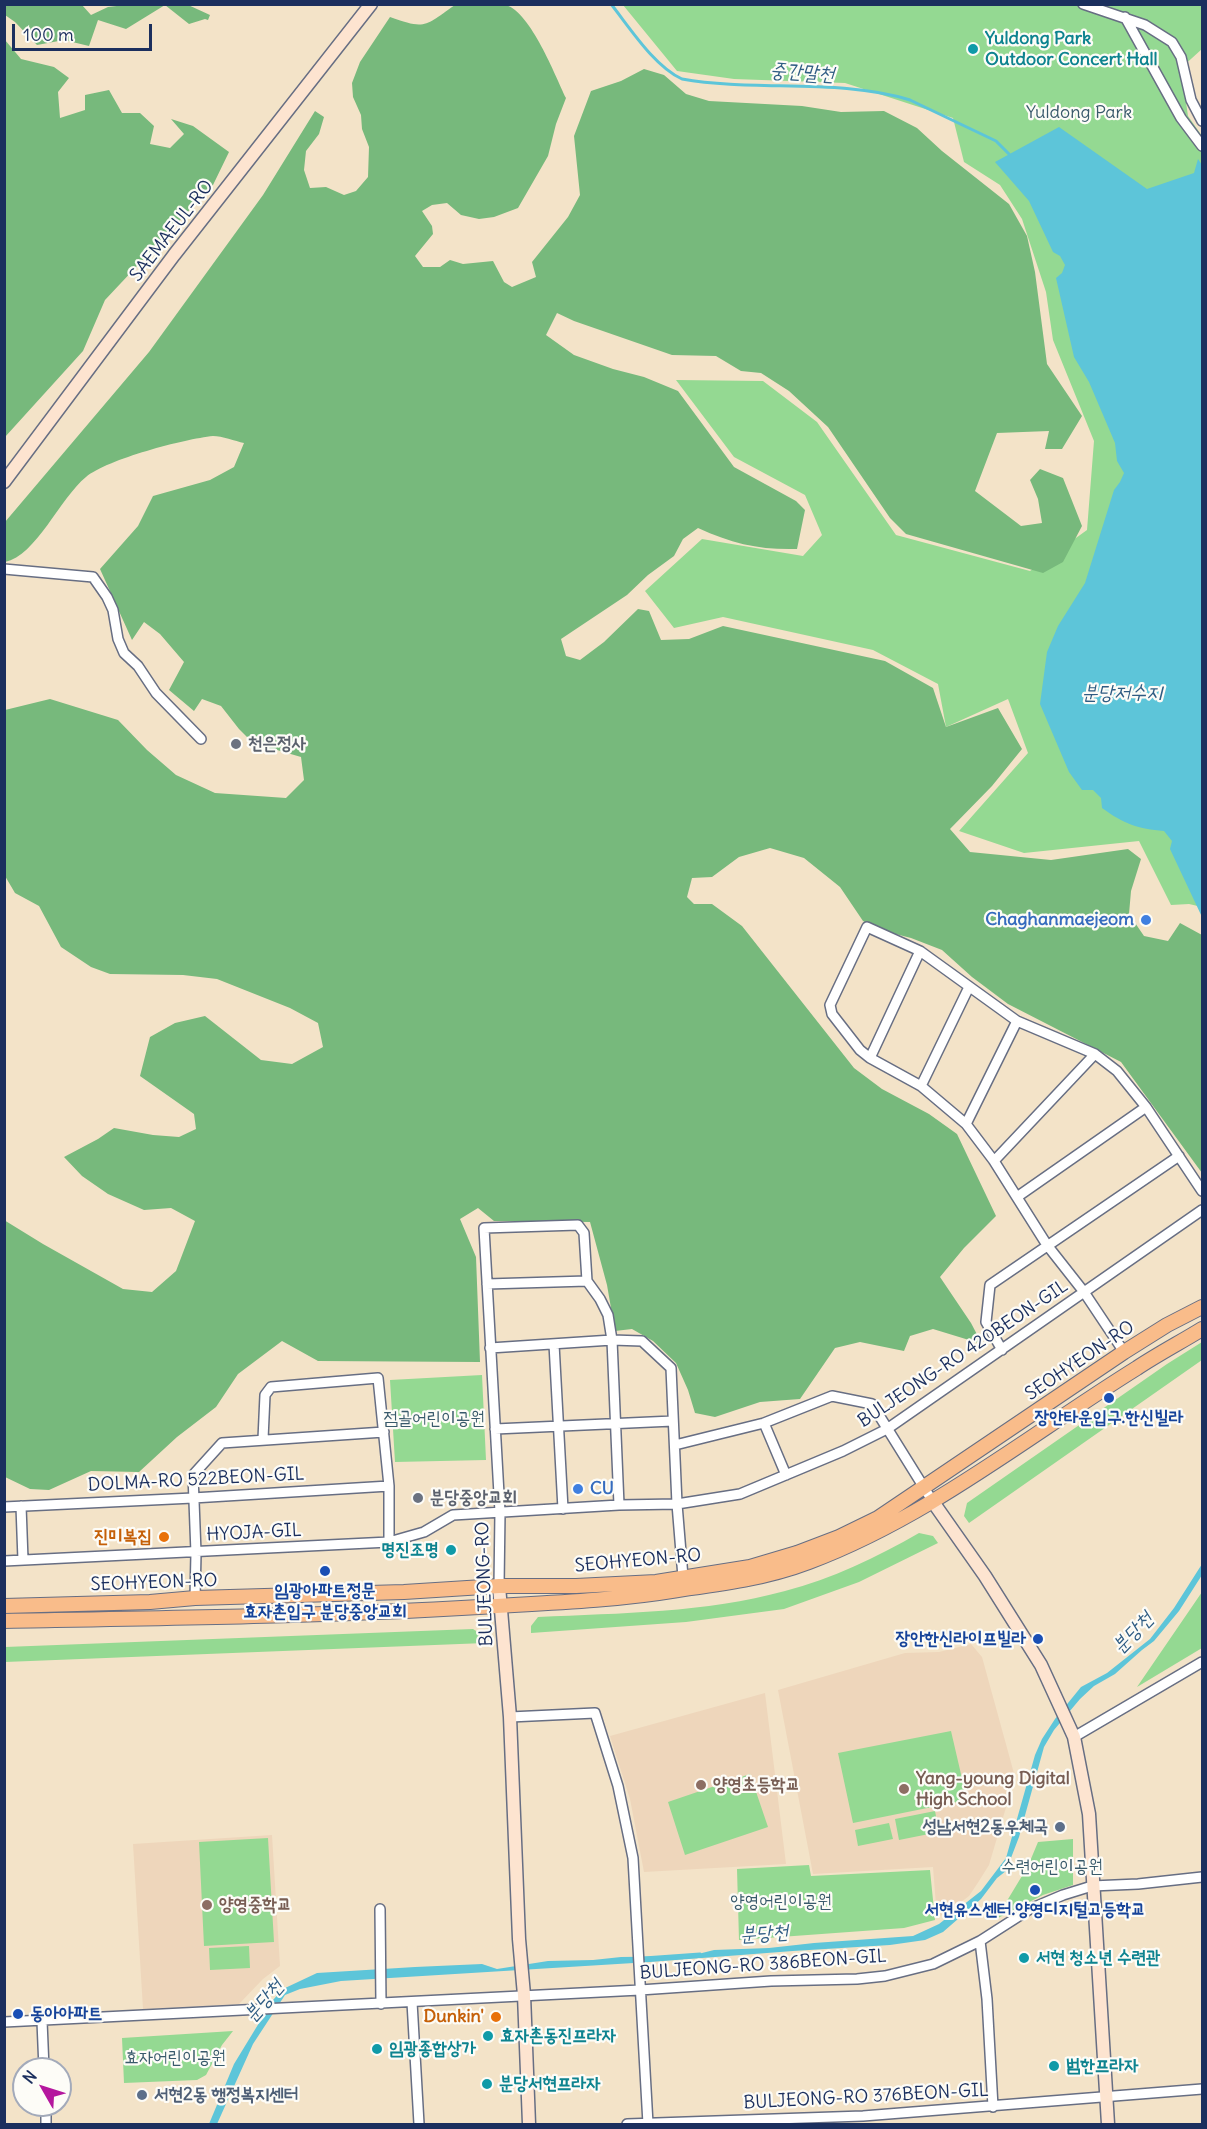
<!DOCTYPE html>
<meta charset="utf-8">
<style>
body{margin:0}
#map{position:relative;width:1207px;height:2129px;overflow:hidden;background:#f3e3c8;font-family:Delius,sans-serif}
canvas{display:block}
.frame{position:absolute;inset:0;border:6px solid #1b2f5e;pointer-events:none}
.north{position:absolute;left:12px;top:2057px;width:60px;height:60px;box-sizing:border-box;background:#fdfcf7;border:2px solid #a3aaba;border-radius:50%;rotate:309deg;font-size:16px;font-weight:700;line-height:24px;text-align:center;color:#1b2f5e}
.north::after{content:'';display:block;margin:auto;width:21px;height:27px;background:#b5179e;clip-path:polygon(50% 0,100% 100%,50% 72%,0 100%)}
.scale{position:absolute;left:12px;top:24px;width:140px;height:27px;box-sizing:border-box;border:3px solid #1b2f5e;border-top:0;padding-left:8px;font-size:18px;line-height:21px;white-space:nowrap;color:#1b2f5e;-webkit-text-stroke:4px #fdfcf7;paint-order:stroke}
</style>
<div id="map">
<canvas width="1207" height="2129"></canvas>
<div class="frame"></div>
<div class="north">N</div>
<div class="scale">100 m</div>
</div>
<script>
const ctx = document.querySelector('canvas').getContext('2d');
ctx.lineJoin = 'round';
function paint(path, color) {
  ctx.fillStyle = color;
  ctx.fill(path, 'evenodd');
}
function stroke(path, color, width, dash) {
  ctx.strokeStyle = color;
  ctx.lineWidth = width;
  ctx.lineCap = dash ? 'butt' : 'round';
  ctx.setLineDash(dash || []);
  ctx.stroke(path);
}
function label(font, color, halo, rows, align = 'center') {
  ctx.font = font + ' Delius,"Poor Story",sans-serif';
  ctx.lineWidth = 4.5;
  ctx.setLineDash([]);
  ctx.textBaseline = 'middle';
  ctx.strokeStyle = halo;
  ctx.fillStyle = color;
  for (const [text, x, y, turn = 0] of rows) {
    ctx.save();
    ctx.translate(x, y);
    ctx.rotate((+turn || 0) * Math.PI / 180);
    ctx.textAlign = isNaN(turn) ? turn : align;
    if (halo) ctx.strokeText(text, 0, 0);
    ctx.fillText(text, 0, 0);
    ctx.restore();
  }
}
const built = new Path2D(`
 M 971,1644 L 982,1657 L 1015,1777 L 989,1865 L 979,1881 L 969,1896 L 952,1909 L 937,1918 L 933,1867 L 813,1874 L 778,1690 L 905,1653 L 939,1652 Z
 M 765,1693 L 786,1864 L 644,1872 L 630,1799 L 610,1736 Z
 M 272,1835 L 280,1966 L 263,1979 L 239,2004 L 143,2009 L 133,1844 Z`);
const green = new Path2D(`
 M 623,5 L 1202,5 L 1202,49 L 1181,68 L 1188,116 L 1202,136 L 1202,907 L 1189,904 L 1171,905 L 1139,841 L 1024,853 L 959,831 L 1028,753 L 1008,699 L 946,727 L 938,684 L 873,650 L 723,617 L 674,628 L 645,591 L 702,539 L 803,556 L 822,535 L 805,495 L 734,457 L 676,380 L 763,381 L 817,422 L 896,535 L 1030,571 L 1087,530 L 1094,441 L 1053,340 L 1046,292 L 1022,219 L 1000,185 L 964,162 L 953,118 L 845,83 L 734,79 L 677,71 Z
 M 1202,1342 L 1202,1360 L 969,1523 L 964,1516 L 967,1503 L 1167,1364 Z
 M 482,1375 L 486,1460 L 395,1462 L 390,1380 Z
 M 919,1533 L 933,1536 L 938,1543 L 859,1582 L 784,1609 L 686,1622 L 531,1633 L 531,1626 L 538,1617 C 621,1613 705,1613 785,1591 C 832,1579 877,1557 919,1533 Z
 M 1202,1592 L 1202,1648 L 1137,1687 Z
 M 473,1629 L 484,1636 L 485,1643 L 5,1662 L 5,1647 Z
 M 951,1731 L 967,1800 L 853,1823 L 838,1753 Z
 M 750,1774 L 768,1827 L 685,1855 L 668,1802 Z
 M 935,1811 L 939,1832 L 899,1840 L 895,1819 Z
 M 889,1823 L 893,1839 L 858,1846 L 855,1830 Z
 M 268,1838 L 274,1942 L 204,1946 L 199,1842 Z
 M 1073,1839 L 1073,1885 L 1043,1895 L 996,1919 L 1028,1866 L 1038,1842 Z
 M 809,1865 L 811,1876 L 930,1870 L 935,1920 L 904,1928 L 739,1940 L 737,1869 Z
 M 249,1946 L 250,1968 L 210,1970 L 209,1948 Z
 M 233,2031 L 222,2045 L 206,2075 L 197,2080 L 124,2083 L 122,2038 Z`);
const forest = new Path2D(`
 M 4,5 L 82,5 L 91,15 L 108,7 L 125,5 L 186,4 L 210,15 L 208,20 L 205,19 L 189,24 L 165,5 L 126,29 L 98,20 L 89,46 L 64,40 L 37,45 L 15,22 L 5,15 Z
 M 455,5 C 466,5 497,2 506,5 C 531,13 555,75 566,98 L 556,124 L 548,156 L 518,208 L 494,217 L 479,219 L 461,215 L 447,203 L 432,205 L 422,211 L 432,226 L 433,234 L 415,256 L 423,267 L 440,267 L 450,260 L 463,264 L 493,261 L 504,282 L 512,287 L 536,277 L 532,262 L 568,217 L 580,195 L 574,136 L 591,91 L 621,81 L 644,69 L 664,75 L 686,94 L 709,101 L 802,106 L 841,112 L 884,111 L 917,128 L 942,151 L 1009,204 L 1027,236 L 1035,272 L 1047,364 L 1082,416 L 1062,449 L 1045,449 L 1049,431 L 997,433 L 975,491 L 1021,526 L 1042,523 L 1038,499 L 1030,480 L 1040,469 L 1063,478 L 1082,526 L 1063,562 L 1043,573 L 906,534 L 890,518 L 828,427 L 789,391 L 761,373 L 741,371 L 716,356 L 672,355 L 574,321 L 557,313 L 546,335 L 574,355 L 613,369 L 644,377 L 678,391 L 734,467 L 796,501 L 805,510 L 797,549 C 760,550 733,544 698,528 L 683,539 L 674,556 L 648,575 L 627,595 L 561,639 L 566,656 L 580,660 L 604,642 L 638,609 L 649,611 L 661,640 L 689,639 L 723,626 L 885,661 L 933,688 L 946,727 L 998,708 L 1022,749 L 992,786 L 950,829 L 970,852 L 1051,860 L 1128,849 L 1141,859 L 1131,891 L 1129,914 L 1144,936 L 1168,941 L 1180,923 L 1202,935 L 1202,1173 L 1121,1062 L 1008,1004 L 972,977 L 942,950 L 911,938 L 880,930 L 863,921 L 840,887 L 804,858 L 770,848 L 739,857 L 712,877 L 692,878 L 687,897 L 694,904 L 712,904 L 742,926 L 854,1068 L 882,1089 L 929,1114 L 957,1134 L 996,1216 L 964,1248 L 940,1277 L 971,1323 L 982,1344 L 933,1329 L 910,1336 L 904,1351 L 860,1342 L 835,1348 L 800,1399 L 760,1402 L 715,1417 L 695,1413 L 688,1390 L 676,1363 L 653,1341 L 632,1329 L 615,1331 L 607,1285 L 590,1222 L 494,1221 L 478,1208 L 460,1219 L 476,1257 L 480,1362 L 318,1361 L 282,1341 L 238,1374 L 216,1407 L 177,1437 L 139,1472 L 91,1471 L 49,1490 L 30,1489 L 5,1477 L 4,1220 L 43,1244 L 123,1289 L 152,1292 L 176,1271 L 195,1221 L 171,1208 L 144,1210 L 108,1194 L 82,1176 L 64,1157 L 98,1139 L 114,1128 L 153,1135 L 179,1137 L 196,1129 L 194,1114 L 140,1076 L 150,1037 L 175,1023 L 205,1016 L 261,1060 L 292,1064 L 323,1047 L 318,1023 L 290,1008 L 217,979 L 183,975 L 110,974 L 91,967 L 61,947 L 39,906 L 15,893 L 5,876 L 5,710 L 50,699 L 118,720 L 147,750 L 176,775 L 215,793 L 286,798 L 304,780 L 301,757 L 277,750 L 260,750 L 239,729 L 221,706 L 202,699 L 194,711 L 169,690 L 184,662 L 160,634 L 144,622 L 132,640 L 100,569 L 138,526 L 153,496 L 210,480 L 234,467 L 244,443 C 235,441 222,436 213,436 C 184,439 108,459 86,477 C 60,498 36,556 5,562 L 5,522 L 149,352 L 263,195 L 315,111 L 324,117 L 319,134 L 306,151 L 304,170 L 310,188 L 326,187 L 344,195 L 356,191 L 368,177 L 369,147 L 362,129 L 361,115 L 353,97 L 352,83 L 360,62 L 390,17 C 426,30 425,26 455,5 Z
 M 5,40 L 21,59 L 54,67 L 69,78 L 58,92 L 60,118 L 85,110 L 85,95 L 109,90 L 122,113 L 140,113 L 154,126 L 150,144 L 170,148 L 184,134 L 171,119 L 193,126 L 229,152 L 213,185 L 105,300 L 83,351 L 5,437 Z`);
const water = new Path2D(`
 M 1059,127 L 1147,189 L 1194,173 L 1198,159 L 1202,165 L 1202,917 L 1170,849 L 1172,841 L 1164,831 C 1138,829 1124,824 1102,808 L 1101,798 L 1093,790 L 1082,790 L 1069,772 L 1040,704 L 1047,652 L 1058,626 L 1085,583 L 1114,490 L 1120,482 L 1124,473 L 1117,461 L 1115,443 L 1089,382 L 1074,357 L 1056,278 L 1062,273 L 1065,265 L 1060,256 L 1053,252 L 1029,201 L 995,162 Z
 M 1202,1564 L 1202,1575 L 1179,1611 L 1154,1641 L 1142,1650 L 1115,1674 L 1094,1686 L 1080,1699 L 1054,1730 L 1044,1747 L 1019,1837 L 1006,1871 L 997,1878 L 981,1899 L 943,1932 L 925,1940 L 890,1945 L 793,1951 L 650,1962 L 341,1981 L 300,1989 L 285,1995 L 253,2044 L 217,2124 L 209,2124 L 234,2064 L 273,2000 L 283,1989 L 317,1973 L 415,1967 L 482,1964 L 497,1969 L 548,1961 L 593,1960 L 621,1957 L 690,1956 L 714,1950 L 769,1948 L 814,1943 L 913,1936 L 939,1924 L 981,1891 L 1006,1858 L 1035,1755 L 1042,1739 L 1055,1719 L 1081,1687 L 1107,1673 L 1150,1639 L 1174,1608 Z`);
const stream = new Path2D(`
 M 611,4 C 630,28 654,66 682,79 C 754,92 840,78 910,100 L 996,141 L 1009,154
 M 644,1958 L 700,1954`);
const street = new Path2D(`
 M 1083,4 L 1145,25 L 1172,42 L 1181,57 L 1191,100 L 1202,121
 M 1125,17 L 1181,118 L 1202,146
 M 4,569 L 93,577 L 107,597 L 113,610 L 118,639 L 124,653 L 138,666 L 156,693 L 201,739
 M 870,1058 L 920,951
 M 921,1086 L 969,987
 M 966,1124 L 1017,1021
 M 994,1161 L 1095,1054
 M 1017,1197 L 1146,1107
 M 487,1284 L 587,1281
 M 554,1344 L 563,1509
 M 490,1348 L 612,1340 L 642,1341 L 671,1368 L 677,1504 L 683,1577
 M 1002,1350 L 986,1322 L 990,1285 L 1179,1156
 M 1124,1352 L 1084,1292 L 1047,1245 L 994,1161 L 966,1124 L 921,1086 L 870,1058 L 860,1050 L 832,1014 L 830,1005 L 867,927 L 920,951 L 1017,1021 L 1095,1054 L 1117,1071 L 1146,1107 L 1202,1191
 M 764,1423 L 786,1475
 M 495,1429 L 673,1421
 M 263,1439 L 265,1395 L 271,1387 L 378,1378 L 389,1486 L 389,1542
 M 675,1445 L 764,1423 L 832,1396 L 872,1404 L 933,1502
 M 21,1506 L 23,1560
 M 4,1507 L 193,1498 L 389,1486
 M 4,1561 L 389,1542 L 424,1532 L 453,1515 L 619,1505 L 677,1504 L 740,1494 L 843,1451 L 887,1429 L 1202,1210
 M 499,1586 L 500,1512 L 484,1228 L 578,1225 L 584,1233 L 587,1281 L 600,1299 L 608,1315 L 612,1340 L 619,1505
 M 195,1598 L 196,1553 L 193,1475 L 222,1443 L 384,1432
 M 510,1717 L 595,1713 L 618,1786 L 633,1858 L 648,2124
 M 1074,1737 L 1202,1662
 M 380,1909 L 381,2004
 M 980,1941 L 987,1999 L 993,2107
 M 412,2002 L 419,2124
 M 42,2021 L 44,2069
 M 4,2022 L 640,1990 L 771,1981 L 857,1979 L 885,1976 L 933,1964 L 980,1941 L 1030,1909 L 1063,1895 L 1092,1886 L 1138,1884 L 1202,1877
 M 46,2105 L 46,2124
 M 627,2124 L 863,2116 L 1202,2089`);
const secondary = new Path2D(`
 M 4,482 L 174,255 L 371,4
 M 933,1502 L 985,1576 L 1041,1665 L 1074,1737 L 1089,1814 L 1108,2124
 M 499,1586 L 510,1717 L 519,1939 L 524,1995 L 529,2124`);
const primary = new Path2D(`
 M 4,1606 L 150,1602 L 195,1598 L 404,1592 L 499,1586 L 576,1586 L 656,1582 L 750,1567 L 797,1553 L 839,1537 L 878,1518 L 1124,1352 L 1167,1325 L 1202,1307
 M 4,1621 C 174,1618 344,1616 514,1605 C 569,1602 624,1599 678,1590 C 723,1584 767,1578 809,1562 C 929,1517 1029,1435 1137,1368 C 1158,1354 1181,1342 1202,1329`);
const markers = [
 [973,49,6,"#0f9aa8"],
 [236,744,6,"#6b7280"],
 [1146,920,6,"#3f7fe0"],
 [1109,1398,6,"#1a4fb4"],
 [578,1489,6,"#3f7fe0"],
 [418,1498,6,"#6b7280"],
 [164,1537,6,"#e8710a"],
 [451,1550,6,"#0f9aa8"],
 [325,1571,6,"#1a4fb4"],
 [1038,1639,6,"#1a4fb4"],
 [701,1785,6,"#8d6e63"],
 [904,1789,6,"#8d6e63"],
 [1060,1827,6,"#5c6f8a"],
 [1035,1890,6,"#1a4fb4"],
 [207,1905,6,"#8d6e63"],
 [1024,1958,6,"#0f9aa8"],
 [18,2014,6,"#1a4fb4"],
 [496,2017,6,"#e8710a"],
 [488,2036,6,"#0f9aa8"],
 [377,2049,6,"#0f9aa8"],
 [1054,2066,6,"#0f9aa8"],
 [487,2084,6,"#0f9aa8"],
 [142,2095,6,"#5c6f8a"]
];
const cultureNames = [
 ["Yuldong Park",985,39],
 ["Outdoor Concert Hall",985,60],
 ["명진조명",439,1550,"right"],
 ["서현 청소년 수련관",1036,1958],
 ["효자촌동진프라자",500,2036],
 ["임광종합상가",389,2049],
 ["범한프라자",1066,2066],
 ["분당서현프라자",499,2084]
];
const parkNames = [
 ["Yuldong Park",1079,113],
 ["점골어린이공원",434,1419],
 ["수련어린이공원",1052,1867],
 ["양영어린이공원",781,1902],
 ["효자어린이공원",175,2058]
];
const streetNames = [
 ["SAEMAEUL-RO",172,231,-52],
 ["BULJEONG-RO 420BEON-GIL",963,1354,-34],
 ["SEOHYEON-RO",1080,1361,-34],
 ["DOLMA-RO 522BEON-GIL",196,1480,-3],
 ["HYOJA-GIL",254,1533,-3],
 ["SEOHYEON-RO",638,1561,-5],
 ["SEOHYEON-RO",154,1583,-2],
 ["BULJEONG-RO",485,1584,-92],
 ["BULJEONG-RO 386BEON-GIL",763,1965,-4],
 ["BULJEONG-RO 376BEON-GIL",866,2097,-3]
];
const worshipNames = [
 ["천은정사",248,744],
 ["분당중앙교회",430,1498]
];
const shopNames = [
 ["Chaghanmaejeom",1134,920],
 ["CU",590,1489,"left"]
];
const transitNames = [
 ["장안타운입구.한신빌라",1109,1418],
 ["임광아파트정문",325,1591],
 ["효자촌입구 분당중앙교회",325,1612],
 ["장안한신라이프빌라",1026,1639,"right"],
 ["서현유스센터.양영디지털고등학교",1035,1910],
 ["동아아파트",30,2014,"left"]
];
const foodNames = [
 ["진미복집",152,1537],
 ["Dunkin'",484,2017]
];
const educationNames = [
 ["Yang-young Digital",916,1779],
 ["High School",916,1800],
 ["양영초등학교",713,1785],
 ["양영중학교",219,1905]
];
const serviceNames = [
 ["성남서현2동우체국",1048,1827],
 ["서현2동 행정복지센터",154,2095,"left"]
];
const waterNames = [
 ["중간말천",802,73,4],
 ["분당저수지",1122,693],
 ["분당천",1133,1633,-46],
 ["분당천",764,1934,-4],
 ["분당천",264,2001,-49]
];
paint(built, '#eed6bb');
paint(green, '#94d992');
paint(forest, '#77b97c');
paint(water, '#5dc5d9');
stroke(stream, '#5dc5d9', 3);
stroke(street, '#676e83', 12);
stroke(secondary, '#676e83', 15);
stroke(primary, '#676e83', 16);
stroke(street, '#fff', 9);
stroke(secondary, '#fde4d0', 12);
stroke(primary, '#f9bc8a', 14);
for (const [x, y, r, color] of markers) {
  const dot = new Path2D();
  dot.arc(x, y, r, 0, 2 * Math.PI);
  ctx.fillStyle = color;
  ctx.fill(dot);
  stroke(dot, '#fdfcf7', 2);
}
label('bold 18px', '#0d838f', '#fdfcf7', cultureNames, 'left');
label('18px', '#395a6b', '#fdfcf7', parkNames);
label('18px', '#1b2f5e', '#fdfcf7', streetNames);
label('bold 18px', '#5b616d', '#fdfcf7', worshipNames, 'left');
label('bold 18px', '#366cbe', '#fdfcf7', shopNames, 'right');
label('bold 18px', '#164399', '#fdfcf7', transitNames);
label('bold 18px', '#c56008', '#fdfcf7', foodNames, 'right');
label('bold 18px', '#785e54', '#fdfcf7', educationNames, 'left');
label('bold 18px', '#4e5e75', '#fdfcf7', serviceNames, 'right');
label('italic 20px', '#2f5c83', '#fdfcf7', waterNames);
</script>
